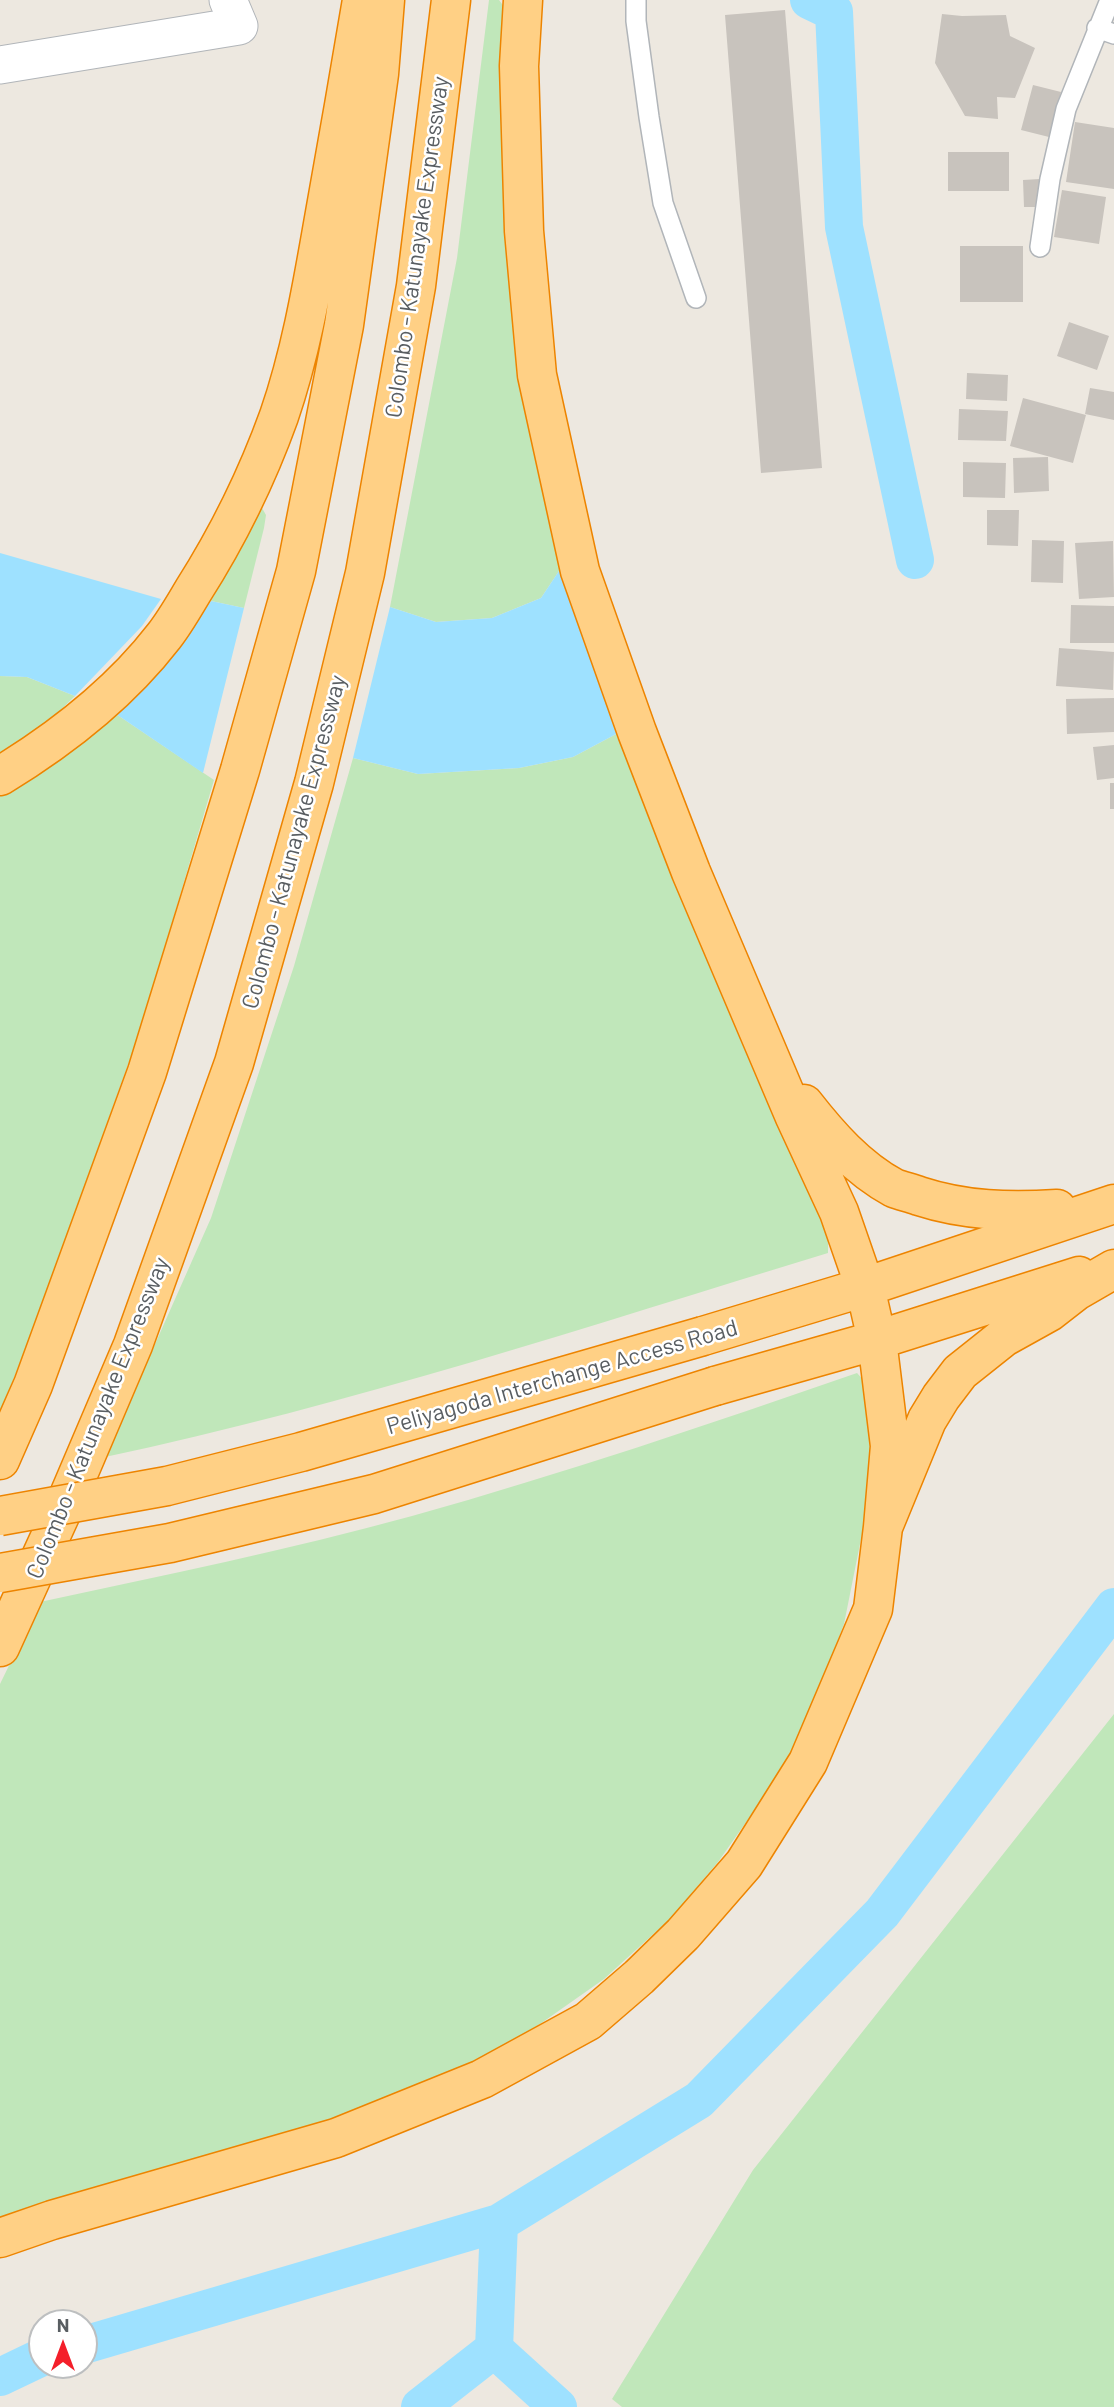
<!DOCTYPE html>
<style>
body{margin:0}
#map{position:relative;width:1114px;height:2407px;overflow:hidden;background:#ede8e0;font-family:Barlow,sans-serif}
canvas{display:block}
.north{position:absolute;left:28px;top:2309px;width:70px;height:70px;box-sizing:border-box;background:#fff;border:2px solid #bdbfc0;border-radius:50%;rotate:0deg;font-size:19px;font-weight:700;line-height:28px;text-align:center;color:#595e62}
.north::after{content:'';display:block;margin:auto;width:24px;height:32px;background:#f41f2a;clip-path:polygon(50% 0,100% 100%,50% 72%,0 100%)}
</style>
<div id="map">
<canvas width="1114" height="2407"></canvas>
<div class="north">N</div>
</div>
<script>
const ctx = document.querySelector('canvas').getContext('2d');
ctx.lineJoin = 'round';
function paint(path, color) {
  ctx.fillStyle = color;
  ctx.fill(path, 'evenodd');
}
function stroke(path, color, width, dash) {
  ctx.strokeStyle = color;
  ctx.lineWidth = width;
  ctx.lineCap = dash ? 'butt' : 'round';
  ctx.setLineDash(dash || []);
  ctx.stroke(path);
}
function label(font, color, halo, rows, align = 'center') {
  ctx.font = font + ' Barlow,sans-serif';
  ctx.lineWidth = 5;
  ctx.setLineDash([]);
  ctx.textBaseline = 'middle';
  ctx.strokeStyle = halo;
  ctx.fillStyle = color;
  for (const [text, x, y, turn = 0] of rows) {
    ctx.save();
    ctx.translate(x, y);
    ctx.rotate((+turn || 0) * Math.PI / 180);
    ctx.textAlign = isNaN(turn) ? turn : align;
    if (halo) ctx.strokeText(text, 0, 0);
    ctx.fillText(text, 0, 0);
    ctx.restore();
  }
}
const green = new Path2D(`
 M 489,0 L 499,0 L 508,12 L 533,445 L 561,568 L 541,598 L 492,618 L 436,622 L 390,607 L 457,258 Z
 M 262,508 L 266,515 L 264,528 L 244,608 L 211,601 Z
 M 0,676 L 27,677 L 75,696 L 43,727 L 0,757 Z
 M 116,714 L 214,780 L 140,1031 L 30,1338 L 0,1412 L 0,794 Z
 M 618,733 L 828,1234 L 828,1253 C 589,1326 350,1405 105,1457 L 211,1218 L 294,966 L 353,758 L 418,774 L 519,768 L 573,757 Z
 M 857,1373 L 868,1385 L 873,1479 L 844,1624 L 802,1734 L 761,1801 L 718,1862 L 671,1918 L 604,1979 L 540,2024 L 483,2058 L 311,2129 L 0,2219 L 0,1684 L 40,1602 C 164,1575 289,1550 412,1516 C 562,1474 710,1424 857,1373 Z
 M 1114,1714 L 1114,2407 L 622,2407 L 612,2399 L 753,2170 Z`);
const water = new Path2D(`
 M 0,553 L 161,599 L 142,626 L 75,696 L 27,677 L 0,676 Z
 M 561,568 L 618,733 L 573,757 L 519,768 L 418,774 L 353,758 L 390,607 L 436,622 L 492,618 L 541,598 Z
 M 211,601 L 244,608 L 203,773 L 116,714 C 154,676 181,646 211,601 Z`);
const canal = new Path2D(`
 M 809,0 L 834,12 L 844,227 L 915,560
 M 84,2345 L 499,2223
 M 0,2377 L 42,2357
 M 420,2407 L 494,2349
 M 558,2407 L 494,2349 L 499,2223 L 699,2100 L 882,1913 L 1114,1607`);
const building = new Path2D(`
 M 785,10 L 822,468 L 761,473 L 725,15 Z
 M 942,14 L 962,16 L 1006,15 L 1010,36 L 1035,48 L 1015,98 L 997,97 L 998,119 L 965,116 L 935,63 Z
 M 1033,85 L 1061,92 L 1049,137 L 1021,130 Z
 M 1075,122 L 1114,128 L 1114,189 L 1066,182 Z
 M 948,152 L 1009,152 L 1009,191 L 948,191 Z
 M 1040,179 L 1042,207 L 1024,207 L 1023,180 Z
 M 1062,190 L 1106,197 L 1099,244 L 1054,237 Z
 M 960,246 L 1023,246 L 1023,302 L 960,302 Z
 M 1069,322 L 1109,336 L 1097,370 L 1057,356 Z
 M 967,373 L 1008,375 L 1007,401 L 966,399 Z
 M 1090,388 L 1114,392 L 1114,420 L 1085,414 Z
 M 1023,398 L 1086,415 L 1073,463 L 1010,446 Z
 M 959,409 L 1008,411 L 1006,441 L 958,440 Z
 M 1048,457 L 1049,491 L 1014,493 L 1013,458 Z
 M 963,462 L 1006,463 L 1005,498 L 963,497 Z
 M 987,510 L 1019,510 L 1018,546 L 987,545 Z
 M 1032,540 L 1064,541 L 1063,583 L 1031,582 Z
 M 1113,541 L 1114,597 L 1079,599 L 1075,543 Z
 M 1071,605 L 1114,606 L 1114,643 L 1070,643 Z
 M 1059,648 L 1114,652 L 1113,690 L 1056,686 Z
 M 1114,698 L 1114,732 L 1067,734 L 1066,699 Z
 M 1114,745 L 1114,778 L 1097,780 L 1093,747 Z
 M 1110,783 L 1114,783 L 1114,809 L 1110,809 Z`);
const lane = new Path2D(`
 M 636,0 L 636,21 L 649,117 L 663,203 L 696,298
 M 1097,28 L 1114,34
 M 1040,247 L 1050,179 L 1066,109 L 1110,0`);
const street = new Path2D(`
 M 0,65 L 239,26 L 228,0`);
const highway = new Path2D(`
 M 523,0 L 519,66 L 524,231 L 537,375 L 580,571 L 637,732 L 691,872 L 795,1117 L 839,1212 L 865,1287 L 877,1340 L 890,1446 L 883,1527
 M 0,776 C 61,739 120,693 164,636 C 175,622 184,606 193,591 C 228,536 257,477 279,416 C 300,355 311,293 322,230 C 336,153 349,77 362,0
 M 804,1104 C 829,1136 857,1168 894,1188 C 902,1191 911,1193 919,1196 C 965,1211 1010,1212 1057,1209
 M 703,1336 L 865,1287 L 1114,1204
 M 715,1386 L 877,1340 L 1079,1276
 M 0,1460 L 33,1385 L 147,1072 L 240,770 L 296,571 L 344,325 L 379,74 L 385,0
 M 0,1647 L 67,1500 L 133,1345 L 234,1063 L 314,783 L 365,573 L 416,286 L 451,0
 M 0,2238 L 52,2220 L 336,2138 L 482,2079 L 588,2021 L 639,1977 L 683,1934 L 744,1864 L 808,1762 L 873,1609 L 883,1527 L 927,1420 L 941,1397 L 960,1372 L 1004,1337 L 1049,1312 L 1076,1291 L 1114,1269`);
const highwayBridge = new Path2D(`
 M 0,1516 L 167,1486 L 301,1452 L 703,1336
 M 0,1573 L 170,1543 L 374,1494 L 715,1386`);
const streetNames = [
 ["Colombo - Katunayake Expressway",417,247,-82],
 ["Colombo - Katunayake Expressway",294,842,-75],
 ["Peliyagoda Interchange Access Road",562,1377,-16],
 ["Colombo - Katunayake Expressway",98,1418,-68]
];
paint(green, '#c0e7ba');
paint(water, '#9ee1ff');
stroke(canal, '#9ee1ff', 38);
paint(building, '#c8c3bd');
stroke(lane, '#b1b5b9', 22);
stroke(street, '#b1b5b9', 39);
stroke(highway, '#ed8400', 41);
stroke(lane, '#fff', 19);
stroke(street, '#fff', 37);
stroke(highway, '#ffd085', 38);
stroke(highwayBridge, '#ed8400', 41, []);
stroke(highwayBridge, '#ffd085', 38);
label('23px', '#595e62', '#fff', streetNames);
</script>
